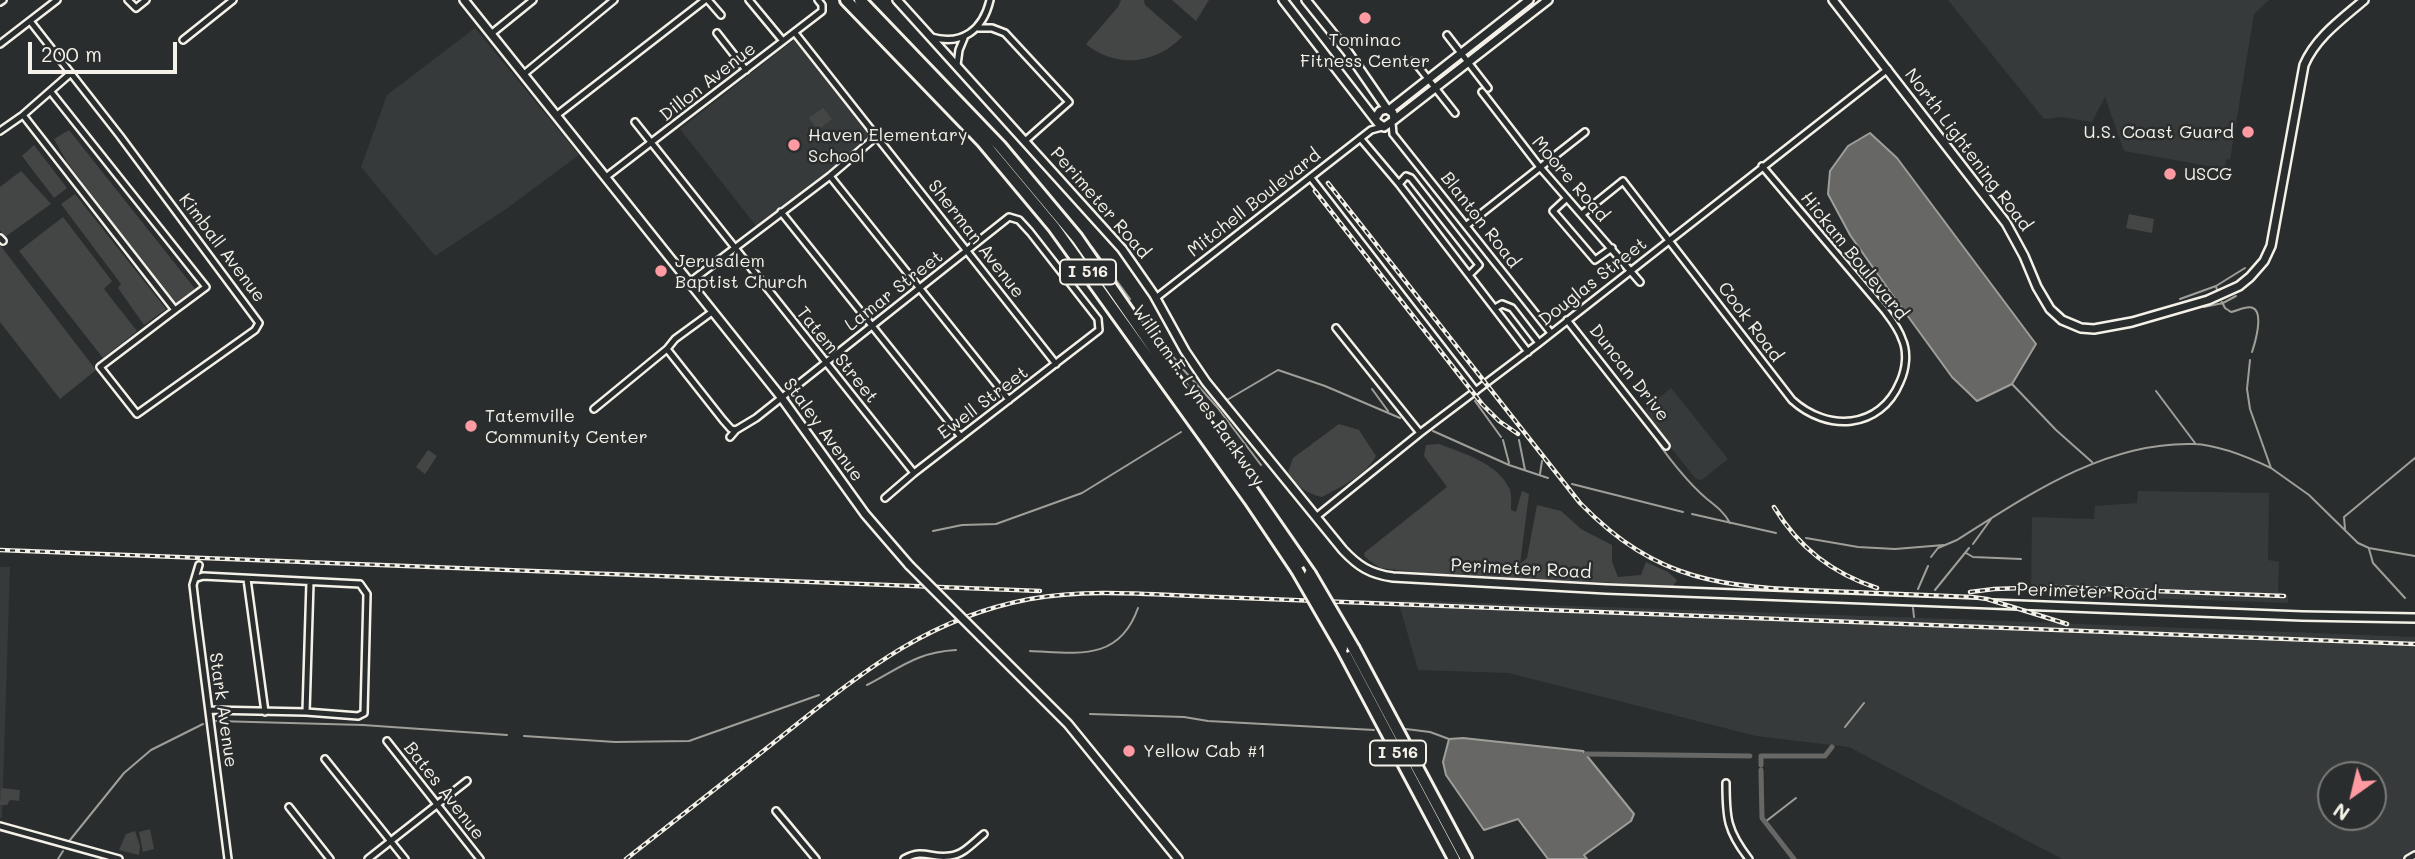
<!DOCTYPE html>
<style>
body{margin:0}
#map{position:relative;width:2415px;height:859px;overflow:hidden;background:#2a2d2e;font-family:Mali,sans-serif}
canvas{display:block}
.north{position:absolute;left:2317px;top:761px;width:70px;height:70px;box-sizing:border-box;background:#2a2d2e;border:2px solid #7b7b78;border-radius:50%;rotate:214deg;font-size:19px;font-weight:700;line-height:28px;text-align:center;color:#f4f1e8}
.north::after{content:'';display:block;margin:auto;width:24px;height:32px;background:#ff9aa2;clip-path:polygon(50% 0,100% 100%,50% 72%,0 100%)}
.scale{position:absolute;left:28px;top:42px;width:149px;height:32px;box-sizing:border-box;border:4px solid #f4f1e8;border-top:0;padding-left:9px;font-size:21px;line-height:24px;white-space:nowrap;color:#f4f1e8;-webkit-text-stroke:5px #2a2d2e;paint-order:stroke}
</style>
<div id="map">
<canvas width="2415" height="859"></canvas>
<div class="north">N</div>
<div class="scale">200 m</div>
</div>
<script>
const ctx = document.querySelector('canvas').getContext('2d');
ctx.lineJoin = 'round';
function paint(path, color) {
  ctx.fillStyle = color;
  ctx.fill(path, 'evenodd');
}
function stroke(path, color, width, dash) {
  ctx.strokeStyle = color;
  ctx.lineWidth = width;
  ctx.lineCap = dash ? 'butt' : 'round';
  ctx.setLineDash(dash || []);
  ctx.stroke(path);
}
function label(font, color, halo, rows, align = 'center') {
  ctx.font = font + ' Mali,sans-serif';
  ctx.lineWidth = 5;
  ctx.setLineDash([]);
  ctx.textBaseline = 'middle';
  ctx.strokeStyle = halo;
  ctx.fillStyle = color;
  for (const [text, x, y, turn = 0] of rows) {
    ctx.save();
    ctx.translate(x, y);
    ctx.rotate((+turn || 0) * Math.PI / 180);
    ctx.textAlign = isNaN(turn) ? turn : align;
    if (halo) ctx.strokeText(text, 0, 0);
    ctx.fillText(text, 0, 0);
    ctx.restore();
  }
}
const built = new Path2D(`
 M 1948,0 L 2269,0 L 2254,14 L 2230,160 L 2226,159 L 2225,169 L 2124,151 L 2105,97 L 2092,122 L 2062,117 L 2044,119 Z
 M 475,28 L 579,155 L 506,209 L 435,256 L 361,167 L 387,95 Z
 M 795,39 L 872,137 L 757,227 L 680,129 Z
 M 1671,388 L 1728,459 L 1702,480 L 1696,479 L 1656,429 L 1645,409 Z
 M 2138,491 L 2269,493 L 2268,560 L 2279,562 L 2278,591 L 2288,596 L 2288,603 L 2031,594 L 2032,517 L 2094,519 L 2095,506 L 2137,503 Z
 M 0,567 L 10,567 L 2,818 L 0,818 Z
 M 1398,600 L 1953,619 L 2415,637 L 2415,859 L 2062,859 L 1849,747 L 1756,736 L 1509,673 L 1418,670 ZM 2331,775 L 2373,775 L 2373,817 L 2331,817 Z`);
const green = new Path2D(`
 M 1121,0 L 1144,0 L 1145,5 L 1182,37 C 1156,64 1116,69 1086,44 L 1118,7 Z
 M 1172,0 L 1209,0 L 1196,21 Z
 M 823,108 L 832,119 L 818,130 L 809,118 Z
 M 69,130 L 196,290 L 176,306 L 67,162 L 54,139 Z
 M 34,145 L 67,188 L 54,198 L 22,156 Z
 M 21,171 L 51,204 L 5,237 L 0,230 L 0,187 Z
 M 75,194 L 166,309 L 144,325 L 118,288 L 121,284 L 61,204 Z
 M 2129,214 L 2154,219 L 2152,233 L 2126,228 Z
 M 63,217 L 112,281 L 104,289 L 137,331 L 103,358 L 19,251 Z
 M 0,245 L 96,370 L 60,399 L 0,322 Z
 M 1339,424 L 1359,430 L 1376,456 C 1365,476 1342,486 1322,497 C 1307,494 1296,486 1288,472 L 1293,458 Z
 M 1439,444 C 1463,453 1497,463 1509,488 C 1512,493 1511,503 1511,510 L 1516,512 L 1522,491 L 1529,494 L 1520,564 L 1527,558 L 1537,505 L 1561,511 L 1581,529 L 1612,545 L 1612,562 L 1618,577 L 1641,575 L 1646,562 L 1668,572 L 1677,580 L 1673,586 L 1424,573 L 1380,568 L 1365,557 L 1364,553 L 1447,487 L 1424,456 L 1426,445 Z
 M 428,450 L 437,456 L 425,474 L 416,467 Z
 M 1,788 L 20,790 L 19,801 L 10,800 L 7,805 L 0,805 Z
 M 150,829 L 154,849 L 143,852 L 139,832 Z
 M 135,831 L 140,846 L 139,855 L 119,850 L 126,834 Z`);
const water = new Path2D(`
 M 1870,133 L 1897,158 L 2036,344 L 2012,384 L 1977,401 L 1952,377 L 1891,293 L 1850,235 L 1828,194 L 1830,171 L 1848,146 Z
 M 1463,738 L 1583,751 L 1634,814 L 1631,821 L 1584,855 L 1587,859 L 1548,859 L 1518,819 L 1484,830 L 1446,775 L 1443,762 L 1449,739 Z`);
const stream = new Path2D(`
 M 1092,247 L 1130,299
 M 2216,286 L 2245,268
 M 2180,299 L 2216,286 L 2217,290
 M 2222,302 L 2225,308 L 2231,312 C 2237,311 2247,305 2253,308 C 2264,313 2255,343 2252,352
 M 2204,307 L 2223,303 L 2236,296
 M 1138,309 L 1181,367 L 1217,407 L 1261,465
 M 2250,360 L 2247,389 L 2250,409 L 2271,468 L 2309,495 L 2358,543 L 2369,548 L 2415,556
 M 2012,384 L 2056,430 L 2092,462
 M 1372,389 L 1388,411
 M 2156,391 L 2195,443
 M 1633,399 L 1646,416
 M 1227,400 L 1278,370 L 1325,386 L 1400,418
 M 1475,401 L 1501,437
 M 1433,431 L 1509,465 L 1548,478
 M 1652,433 C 1664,453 1689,484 1707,499 C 1716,506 1724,512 1730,523
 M 1503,440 L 1509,463
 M 1519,440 L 1525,470
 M 1540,474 L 1542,461
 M 1572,484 L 1683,512
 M 1692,514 L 1776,533
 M 2345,529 L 2344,517 L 2415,458
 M 933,531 L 962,525 L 996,524 L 1082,493 L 1181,432
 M 1806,538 L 1858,547 L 1895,549 L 1944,545
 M 1973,544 L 1991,519
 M 2369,549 L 2373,563 L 2405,598
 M 1966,553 L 1973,557 L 2021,559
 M 1931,557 L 1938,548 L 1957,540 C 2028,495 2106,441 2194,444 C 2220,445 2248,457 2271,468
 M 1918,589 L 1928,566
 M 1935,590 L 1969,548
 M 1913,608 L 1914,617
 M 1030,651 C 1077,653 1119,662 1138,608
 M 867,685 C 900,668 917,652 956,650
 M 1090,714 L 1184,717 L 1208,721 L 1374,730
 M 216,721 L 363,725 L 507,735
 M 1845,727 L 1864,703
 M 1406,729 L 1430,732 L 1449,739
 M 524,736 L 615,742 L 689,741 L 819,695
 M 1765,822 L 1796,798
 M 70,840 L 124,773 L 151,750 L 203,724
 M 58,859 L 63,851`);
const canal = new Path2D(`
 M 1586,754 L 1750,756
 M 1761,765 L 1761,756 L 1825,756 L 1832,747
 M 1761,770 L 1762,818 L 1794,859`);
const minor = new Path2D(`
 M 128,0 L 136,8 L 146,0
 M 708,0 L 721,15
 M 749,0 L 783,41
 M 0,2 L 3,0
 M 978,28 L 992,28 L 1005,33 L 1069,102 L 1025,141
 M 717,33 L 746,70
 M 795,33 L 1056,364
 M 491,34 L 533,0
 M 1447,35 L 1488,88
 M 931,37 C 962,46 983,30 990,0
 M 183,40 L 233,0
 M 0,44 L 57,0
 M 1414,61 L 1455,113
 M 957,65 L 959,50 L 964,38
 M 524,74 L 614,0
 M 51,92 L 206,287 L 175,310
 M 1482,92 L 1539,166 L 1640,282
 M 23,115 L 175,310 L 100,367 L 137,414 L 255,330 L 259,323 L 120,136 L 30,21
 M 557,115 L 705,0
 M 635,122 L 914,473
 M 1392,123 L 1393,134 L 1551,333
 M 0,131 L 23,115 L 71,73
 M 1361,139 L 1399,184 L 1528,352
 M 830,176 L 1009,400
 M 606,177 L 822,11 L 822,5 L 818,0
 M 1311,178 L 1476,391
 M 1399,184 L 1406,176 L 1411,178 L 1479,265 L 1469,275
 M 1567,198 L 1553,211 L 1595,260 L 1612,248
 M 781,212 L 961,437
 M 1582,214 L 1623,181 L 1792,400 C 1827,432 1880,430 1900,382 C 1906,369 1908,352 1902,339 C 1899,329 1891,319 1885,311 L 1762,166
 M 1467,225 L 1585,132
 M 0,238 L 3,241
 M 690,282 L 830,176 L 877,136
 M 1156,298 L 1371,130 L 1382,127
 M 1495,308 L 1502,304 L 1512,308 L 1539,343
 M 1567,320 L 1666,446
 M 1336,328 L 1420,433
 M 667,349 L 723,420 L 731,429 L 736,430
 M 594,409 L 667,349 L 675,339 L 712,312
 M 730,437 L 736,430 L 756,418 L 1009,217 L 1019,220 L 1030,232 L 1098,319 L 1099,330 L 914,473 L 885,498
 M 1316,517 L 1420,433 L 1539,343 L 1888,69
 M 199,565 L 193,585 L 197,619 L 228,859
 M 197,578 L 203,576 L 360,584 L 367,594 L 364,713 L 358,716 L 306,712 L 209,710
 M 247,579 L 265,712
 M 306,712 L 310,582
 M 387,741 L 480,859
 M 325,759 L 405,859
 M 1726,783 C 1726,818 1727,831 1749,859
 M 289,807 L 330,859
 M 776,811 L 816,859
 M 0,826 L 119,859
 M 368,859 L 467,781
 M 904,859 C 924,848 930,859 950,856 C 963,855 974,842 984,834
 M 2408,859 L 2415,855`);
const tertiary = new Path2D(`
 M 464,0 L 781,397 L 865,514 L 909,565
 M 897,0 L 1122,249 L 1154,295 L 1185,351 L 1206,382 L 1343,550 C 1358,566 1370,574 1393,577 L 1606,589 L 2302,616 L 2415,618
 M 1283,0 L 1378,123 L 1384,127 L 1394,120 L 1393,113 L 1387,109 L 1380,111 L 1376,117
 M 1306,0 L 1347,51 L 1387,109
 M 1833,0 L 2006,223 L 2024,256 L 2037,287 L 2050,309 L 2062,320 L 2081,328 L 2094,329 L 2132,322 L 2208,300 L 2239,286 L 2250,277 L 2264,261 L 2271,246 L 2304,65 C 2316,37 2342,19 2364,0
 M 1389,110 L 1529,0
 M 1394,120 L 1548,0
 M 981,637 L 1068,724 L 1178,859`);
const motorway = new Path2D(`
 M 846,0 L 983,142 L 1054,227 L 1250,500 L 1297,570
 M 860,0 L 1000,146 L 1077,238 L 1310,574
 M 1342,648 L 1454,859
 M 1354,649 L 1466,859`);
const rail = new Path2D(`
 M 1328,183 L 1580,503 C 1658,583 1723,587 1828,591 C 1876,593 1924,595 1972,597 L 1987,599 L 2067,624
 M 1315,191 L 1482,404 L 1499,421 L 1518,434
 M 1774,507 C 1799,548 1832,573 1877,588
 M 0,550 L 1040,591
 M 1970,592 L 1994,589 L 2053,587 L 2284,596
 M 626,859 C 677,819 727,780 777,740 C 859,675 924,619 1030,599 C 1090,588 1155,595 1216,597 L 2415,644`);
const tertiaryBridge = new Path2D(`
 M 909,565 L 981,637`);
const motorwayBridge = new Path2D(`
 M 1297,570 L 1342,648
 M 1310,574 L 1354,649`);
const markers = [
 [1365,18,7,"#ff9aa2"],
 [2248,132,7,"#ff9aa2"],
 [794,145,7,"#ff9aa2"],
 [2170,174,7,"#ff9aa2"],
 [661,271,7,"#ff9aa2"],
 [471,426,7,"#ff9aa2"],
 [1129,751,7,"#ff9aa2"]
];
const shields = [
 [1088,272,56],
 [1398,753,56]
];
const shieldNames = [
 ["I 516",1088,272],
 ["I 516",1398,753]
];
const poiNames = [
 ["Tominac",1365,40,"center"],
 ["Fitness Center",1365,61,"center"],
 ["U.S. Coast Guard",2234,132,"right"],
 ["Haven Elementary",808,135],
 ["School",808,156],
 ["USCG",2184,174],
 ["Jerusalem",675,261],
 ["Baptist Church",675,282],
 ["Tatemville",485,416],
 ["Community Center",485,437],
 ["Yellow Cab #1",1143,751]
];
const streetNames = [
 ["Dillon Avenue",708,82,-38],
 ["North Lightening Road",1968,150,53],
 ["Moore Road",1570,179,49],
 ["Perimeter Road",1100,203,49],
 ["Mitchell Boulevard",1254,203,-38],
 ["Blanton Road",1480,220,52],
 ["Sherman Avenue",976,239,52],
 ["Kimball Avenue",222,248,53],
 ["Hickam Boulevard",1854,256,51],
 ["Douglas Street",1593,282,-38],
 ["Lamar Street",894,291,-38],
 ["Cook Road",1750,322,53],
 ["Tatem Street",837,355,51],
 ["Duncan Drive",1629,373,52],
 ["William F. Lynes Parkway",1198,396,55],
 ["Ewell Street",983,403,-37],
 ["Staley Avenue",823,430,54],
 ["Perimeter Road",1521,569,3],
 ["Perimeter Road",2087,592,2],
 ["Stark Avenue",223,710,82],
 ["Bates Avenue",444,791,52]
];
paint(built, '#373a3a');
paint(green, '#444645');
paint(water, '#676866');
stroke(water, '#9f9f9a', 2);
stroke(stream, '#9f9f9a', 2);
stroke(canal, '#676866', 5);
stroke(minor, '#f4f1e8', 10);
stroke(tertiary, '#f4f1e8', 12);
stroke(motorway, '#f4f1e8', 16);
stroke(minor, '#2a2d2e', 5);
stroke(tertiary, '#2a2d2e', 7);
stroke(motorway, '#2a2d2e', 10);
stroke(rail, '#f4f1e8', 4.5);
stroke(rail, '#2a2d2e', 2, [5]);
stroke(tertiaryBridge, '#f4f1e8', 12, []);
stroke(motorwayBridge, '#f4f1e8', 16, []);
stroke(tertiaryBridge, '#2a2d2e', 7);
stroke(motorwayBridge, '#2a2d2e', 10);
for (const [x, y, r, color] of markers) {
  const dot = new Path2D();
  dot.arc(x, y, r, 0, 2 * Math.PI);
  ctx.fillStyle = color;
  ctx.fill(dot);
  stroke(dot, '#2a2d2e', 2.5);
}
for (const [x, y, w] of shields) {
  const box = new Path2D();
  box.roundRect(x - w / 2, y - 12.5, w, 25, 5);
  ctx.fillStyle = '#2a2d2e';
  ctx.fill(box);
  stroke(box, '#f4f1e8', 2);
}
label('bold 16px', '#f4f1e8', null, shieldNames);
label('18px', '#f4f1e8', '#2a2d2e', poiNames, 'left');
label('18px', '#f4f1e8', '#2a2d2e', streetNames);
</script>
